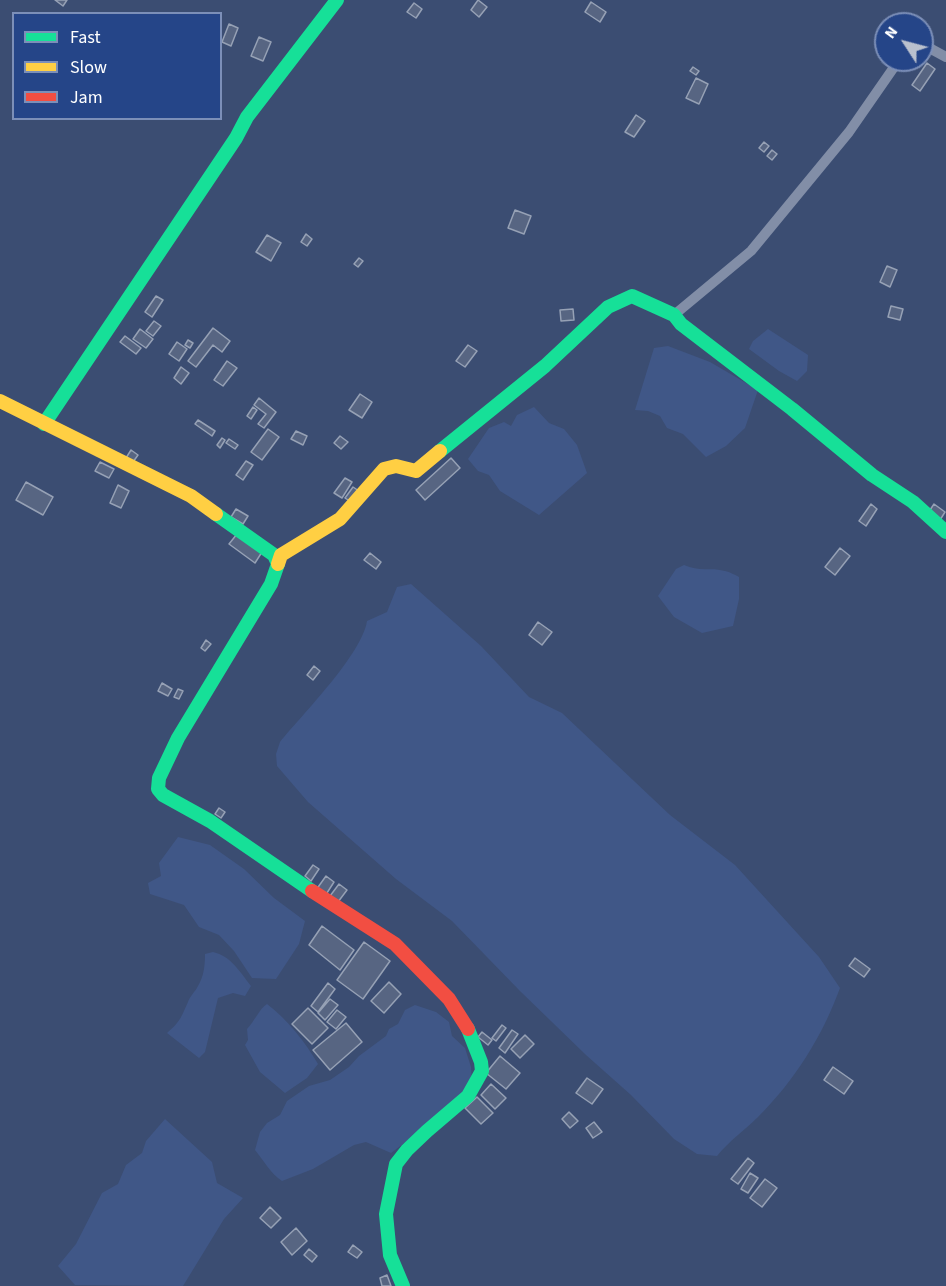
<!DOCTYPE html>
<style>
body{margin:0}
#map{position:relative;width:946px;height:1286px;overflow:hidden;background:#3b4d72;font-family:"Source Sans 3",sans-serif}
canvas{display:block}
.legend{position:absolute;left:12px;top:12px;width:210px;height:108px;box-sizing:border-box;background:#254588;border:2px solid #7c8fb8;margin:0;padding:8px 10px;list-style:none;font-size:18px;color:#fff}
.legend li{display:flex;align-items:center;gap:12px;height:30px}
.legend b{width:30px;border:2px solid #7c8fb8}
.north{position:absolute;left:874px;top:12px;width:60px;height:60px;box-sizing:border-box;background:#254588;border:2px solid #7c8fb8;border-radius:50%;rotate:306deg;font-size:16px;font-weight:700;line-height:24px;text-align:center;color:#fff}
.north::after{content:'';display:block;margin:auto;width:21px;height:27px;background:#bac1ce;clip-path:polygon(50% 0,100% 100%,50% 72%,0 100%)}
</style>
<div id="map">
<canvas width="946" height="1286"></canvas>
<ul class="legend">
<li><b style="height:8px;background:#16e098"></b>Fast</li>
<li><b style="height:8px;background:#ffcf43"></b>Slow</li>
<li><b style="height:8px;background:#f24e42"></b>Jam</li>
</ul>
<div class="north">N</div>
</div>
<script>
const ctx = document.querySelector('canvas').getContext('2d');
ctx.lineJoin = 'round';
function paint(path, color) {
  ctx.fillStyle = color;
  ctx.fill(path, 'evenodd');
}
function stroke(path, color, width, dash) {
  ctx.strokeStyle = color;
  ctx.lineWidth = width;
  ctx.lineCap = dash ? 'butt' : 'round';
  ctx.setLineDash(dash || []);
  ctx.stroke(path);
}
const water = new Path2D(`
 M 768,329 L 808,355 L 807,371 L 797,381 L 779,371 L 749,349 L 753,341 Z
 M 668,346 L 710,362 L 758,390 L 745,428 L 726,446 L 706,457 L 683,434 L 667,428 L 660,416 L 648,411 L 635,410 L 654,348 Z
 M 534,407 L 549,423 L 564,429 L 577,445 L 587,473 L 539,515 L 500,491 L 489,475 L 478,471 L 468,459 L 489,428 L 504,422 L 511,426 L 517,415 Z
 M 684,565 C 699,572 710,567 725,571 C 730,572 735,575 739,577 L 739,599 L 733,626 L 702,633 L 674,617 L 658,596 L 676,569 Z
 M 411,584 L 481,646 L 529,697 L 562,713 L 670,815 L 735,865 L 819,957 L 840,988 C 822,1037 795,1080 758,1117 C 744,1131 730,1140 717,1156 L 697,1154 L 674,1139 L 631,1095 L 586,1055 L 520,991 L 452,921 L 396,879 L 308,802 L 277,766 L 276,754 L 280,742 C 303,714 362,654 367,621 L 387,612 L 397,587 Z
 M 178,837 L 210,845 L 244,869 L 274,898 L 305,921 L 299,944 L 276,979 L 252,978 L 234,951 L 219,935 L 199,927 L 184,905 L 150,894 L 148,883 L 161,876 L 159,863 Z
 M 213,952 C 231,956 240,972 251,986 L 245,996 L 233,993 L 218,998 L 205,1052 L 199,1058 L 167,1033 C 181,1021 181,1017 188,1002 C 190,996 195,992 198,986 C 204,976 205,965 205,954 Z
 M 267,1004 C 288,1020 305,1042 318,1064 L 307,1078 L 285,1093 L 260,1072 L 245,1045 L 248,1040 L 247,1029 C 254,1022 260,1008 267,1004 Z
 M 415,1005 L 436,1012 L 449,1022 L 452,1036 L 465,1048 L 471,1067 L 472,1083 L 460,1101 L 391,1153 L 366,1142 L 354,1145 L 313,1169 L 282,1181 C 271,1174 264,1161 255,1150 L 260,1132 L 267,1123 L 280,1115 L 287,1101 L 309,1086 L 330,1080 L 349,1067 L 359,1056 L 386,1036 L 389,1029 L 398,1024 L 405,1010 Z
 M 165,1119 L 212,1162 L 217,1183 L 243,1198 L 224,1219 L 183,1286 L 75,1285 L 58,1266 L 76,1244 L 102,1193 L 118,1184 L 126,1165 L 142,1153 L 146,1141 Z`);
const building = new Path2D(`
 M 55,0 L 67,0 L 63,6 Z
 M 478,0 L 487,7 L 479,17 L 471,10 Z
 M 591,2 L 606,12 L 600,22 L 585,12 Z
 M 414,3 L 422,9 L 416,18 L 407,12 Z
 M 229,24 L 238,28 L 231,46 L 222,42 Z
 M 259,37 L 271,42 L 263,61 L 251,56 Z
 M 927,63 L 935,69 L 920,91 L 912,85 Z
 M 693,67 L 699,71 L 696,75 L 690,71 Z
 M 696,78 L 708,84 L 699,104 L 686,98 Z
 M 636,115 L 645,121 L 634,137 L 625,132 Z
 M 764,142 L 769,146 L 764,152 L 759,148 Z
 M 772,150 L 777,154 L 772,160 L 767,156 Z
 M 515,210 L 531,216 L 524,234 L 508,228 Z
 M 306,234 L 312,239 L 307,246 L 301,242 Z
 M 267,235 L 281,243 L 271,261 L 256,252 Z
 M 359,258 L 363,261 L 358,267 L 354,264 Z
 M 887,266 L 897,270 L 890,287 L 880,282 Z
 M 156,296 L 163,300 L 152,317 L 145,312 Z
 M 891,306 L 903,309 L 900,320 L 888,317 Z
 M 573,309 L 574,320 L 561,321 L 560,310 Z
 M 154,321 L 161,326 L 153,336 L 146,331 Z
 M 213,328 L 230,341 L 222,352 L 213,345 L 196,367 L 188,361 Z
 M 140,329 L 153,339 L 146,348 L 133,339 Z
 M 125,336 L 141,348 L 136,354 L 120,342 Z
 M 188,340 L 193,343 L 190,348 L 185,345 Z
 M 177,342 L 187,349 L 179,361 L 169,354 Z
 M 468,345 L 477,351 L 465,367 L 456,361 Z
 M 227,361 L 237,368 L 223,386 L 214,380 Z
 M 181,367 L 189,373 L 181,384 L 174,378 Z
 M 360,394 L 372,402 L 362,418 L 349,410 Z
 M 259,398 L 276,412 L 264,428 L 258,424 L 266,414 L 254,405 Z
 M 253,407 L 257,410 L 251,419 L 247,416 Z
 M 198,420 L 215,431 L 212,436 L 195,424 Z
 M 268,429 L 279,437 L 262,460 L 251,452 Z
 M 296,431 L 307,436 L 303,445 L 291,439 Z
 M 340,436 L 348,442 L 341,449 L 334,443 Z
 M 222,438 L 225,440 L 220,448 L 217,445 Z
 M 229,439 L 238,445 L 235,449 L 226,443 Z
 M 131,450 L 138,455 L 133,462 L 126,458 Z
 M 451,458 L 460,468 L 425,500 L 416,490 Z
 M 246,461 L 253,465 L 243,480 L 236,475 Z
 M 100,462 L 114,469 L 109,478 L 95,471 Z
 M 345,478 L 352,482 L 342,498 L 334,493 Z
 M 26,482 L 53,497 L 43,515 L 16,500 Z
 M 118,485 L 129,491 L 121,508 L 110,503 Z
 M 353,487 L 362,493 L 354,504 L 345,498 Z
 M 871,504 L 877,509 L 866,526 L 859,521 Z
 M 934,504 L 945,512 L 940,520 L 928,513 Z
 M 236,509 L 248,516 L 243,524 L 231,517 Z
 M 237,534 L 262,552 L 255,563 L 229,544 Z
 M 840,548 L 850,556 L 835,575 L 825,567 Z
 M 370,553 L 381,562 L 376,569 L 364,560 Z
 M 538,622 L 552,632 L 542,645 L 529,635 Z
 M 206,640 L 211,644 L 205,651 L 201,648 Z
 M 314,666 L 320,671 L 313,680 L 307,675 Z
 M 162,683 L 172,689 L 168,696 L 158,691 Z
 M 178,689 L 183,691 L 179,699 L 174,697 Z
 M 219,808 L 225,812 L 221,818 L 215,814 Z
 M 313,865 L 319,869 L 311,881 L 305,876 Z
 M 326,876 L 334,882 L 325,896 L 316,890 Z
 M 339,884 L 347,890 L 338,902 L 330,896 Z
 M 322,926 L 354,950 L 340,970 L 309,945 Z
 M 364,942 L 390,961 L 363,999 L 337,980 Z
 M 855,958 L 870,969 L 864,977 L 849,966 Z
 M 389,982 L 401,994 L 384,1013 L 371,1001 Z
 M 328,983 L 335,989 L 318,1012 L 311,1006 Z
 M 330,999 L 338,1005 L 325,1020 L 318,1013 Z
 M 308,1008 L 328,1028 L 312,1044 L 292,1024 Z
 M 337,1010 L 346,1017 L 336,1029 L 327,1022 Z
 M 346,1023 L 362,1042 L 330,1070 L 313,1050 Z
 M 502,1025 L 506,1028 L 496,1041 L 492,1038 Z
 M 512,1030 L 518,1034 L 505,1053 L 499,1048 Z
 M 482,1032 L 492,1040 L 488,1045 L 478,1037 Z
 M 525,1035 L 534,1044 L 520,1058 L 511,1049 Z
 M 500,1056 L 520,1073 L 506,1089 L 486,1073 Z
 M 833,1067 L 853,1081 L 844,1094 L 824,1080 Z
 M 587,1078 L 603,1089 L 592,1104 L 576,1093 Z
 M 491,1084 L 506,1098 L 495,1109 L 481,1095 Z
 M 477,1097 L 493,1113 L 481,1124 L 465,1108 Z
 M 569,1112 L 578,1121 L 570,1128 L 562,1119 Z
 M 594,1122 L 602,1132 L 593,1138 L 586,1128 Z
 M 748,1158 L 754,1163 L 738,1184 L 731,1179 Z
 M 750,1173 L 758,1178 L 748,1193 L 741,1189 Z
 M 765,1179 L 777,1188 L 762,1207 L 750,1198 Z
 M 270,1207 L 281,1218 L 271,1228 L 260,1218 Z
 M 296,1228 L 307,1241 L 292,1255 L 281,1242 Z
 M 353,1245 L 362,1252 L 357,1258 L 348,1252 Z
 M 309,1249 L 317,1256 L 312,1262 L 304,1255 Z
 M 387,1275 L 391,1286 L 382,1286 L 380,1278 Z`);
const street = new Path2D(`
 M 922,44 L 946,57
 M 674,315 L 751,251 L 849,132 L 899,60`);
const fast = new Path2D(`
 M 44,424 L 236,138 L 247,117 L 337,0
 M 440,451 L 545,366 L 608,307 L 632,296 L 674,315 L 681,324 L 792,409 L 872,475 L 913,502 L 946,532
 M 216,514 L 274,555 L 278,564 L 271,584 L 178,738 L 159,778 L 158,789 L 163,795 L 210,821 L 312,891
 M 403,1286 L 390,1255 L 386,1214 L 396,1164 L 407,1150 L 427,1131 L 468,1096 L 482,1071 L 481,1062 L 468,1029`);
const slow = new Path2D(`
 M 0,401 L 191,496 L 216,514
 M 278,564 L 281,555 L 340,519 L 384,469 L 396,466 L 416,471 L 440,451`);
const jam = new Path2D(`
 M 312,891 L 395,944 L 449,999 L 468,1029`);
paint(water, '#405787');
paint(building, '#576582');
stroke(building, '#96a1b5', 1.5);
stroke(street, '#828ea7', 10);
stroke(fast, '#16e098', 14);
stroke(slow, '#ffcf43', 14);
stroke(jam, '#f24e42', 14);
</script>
